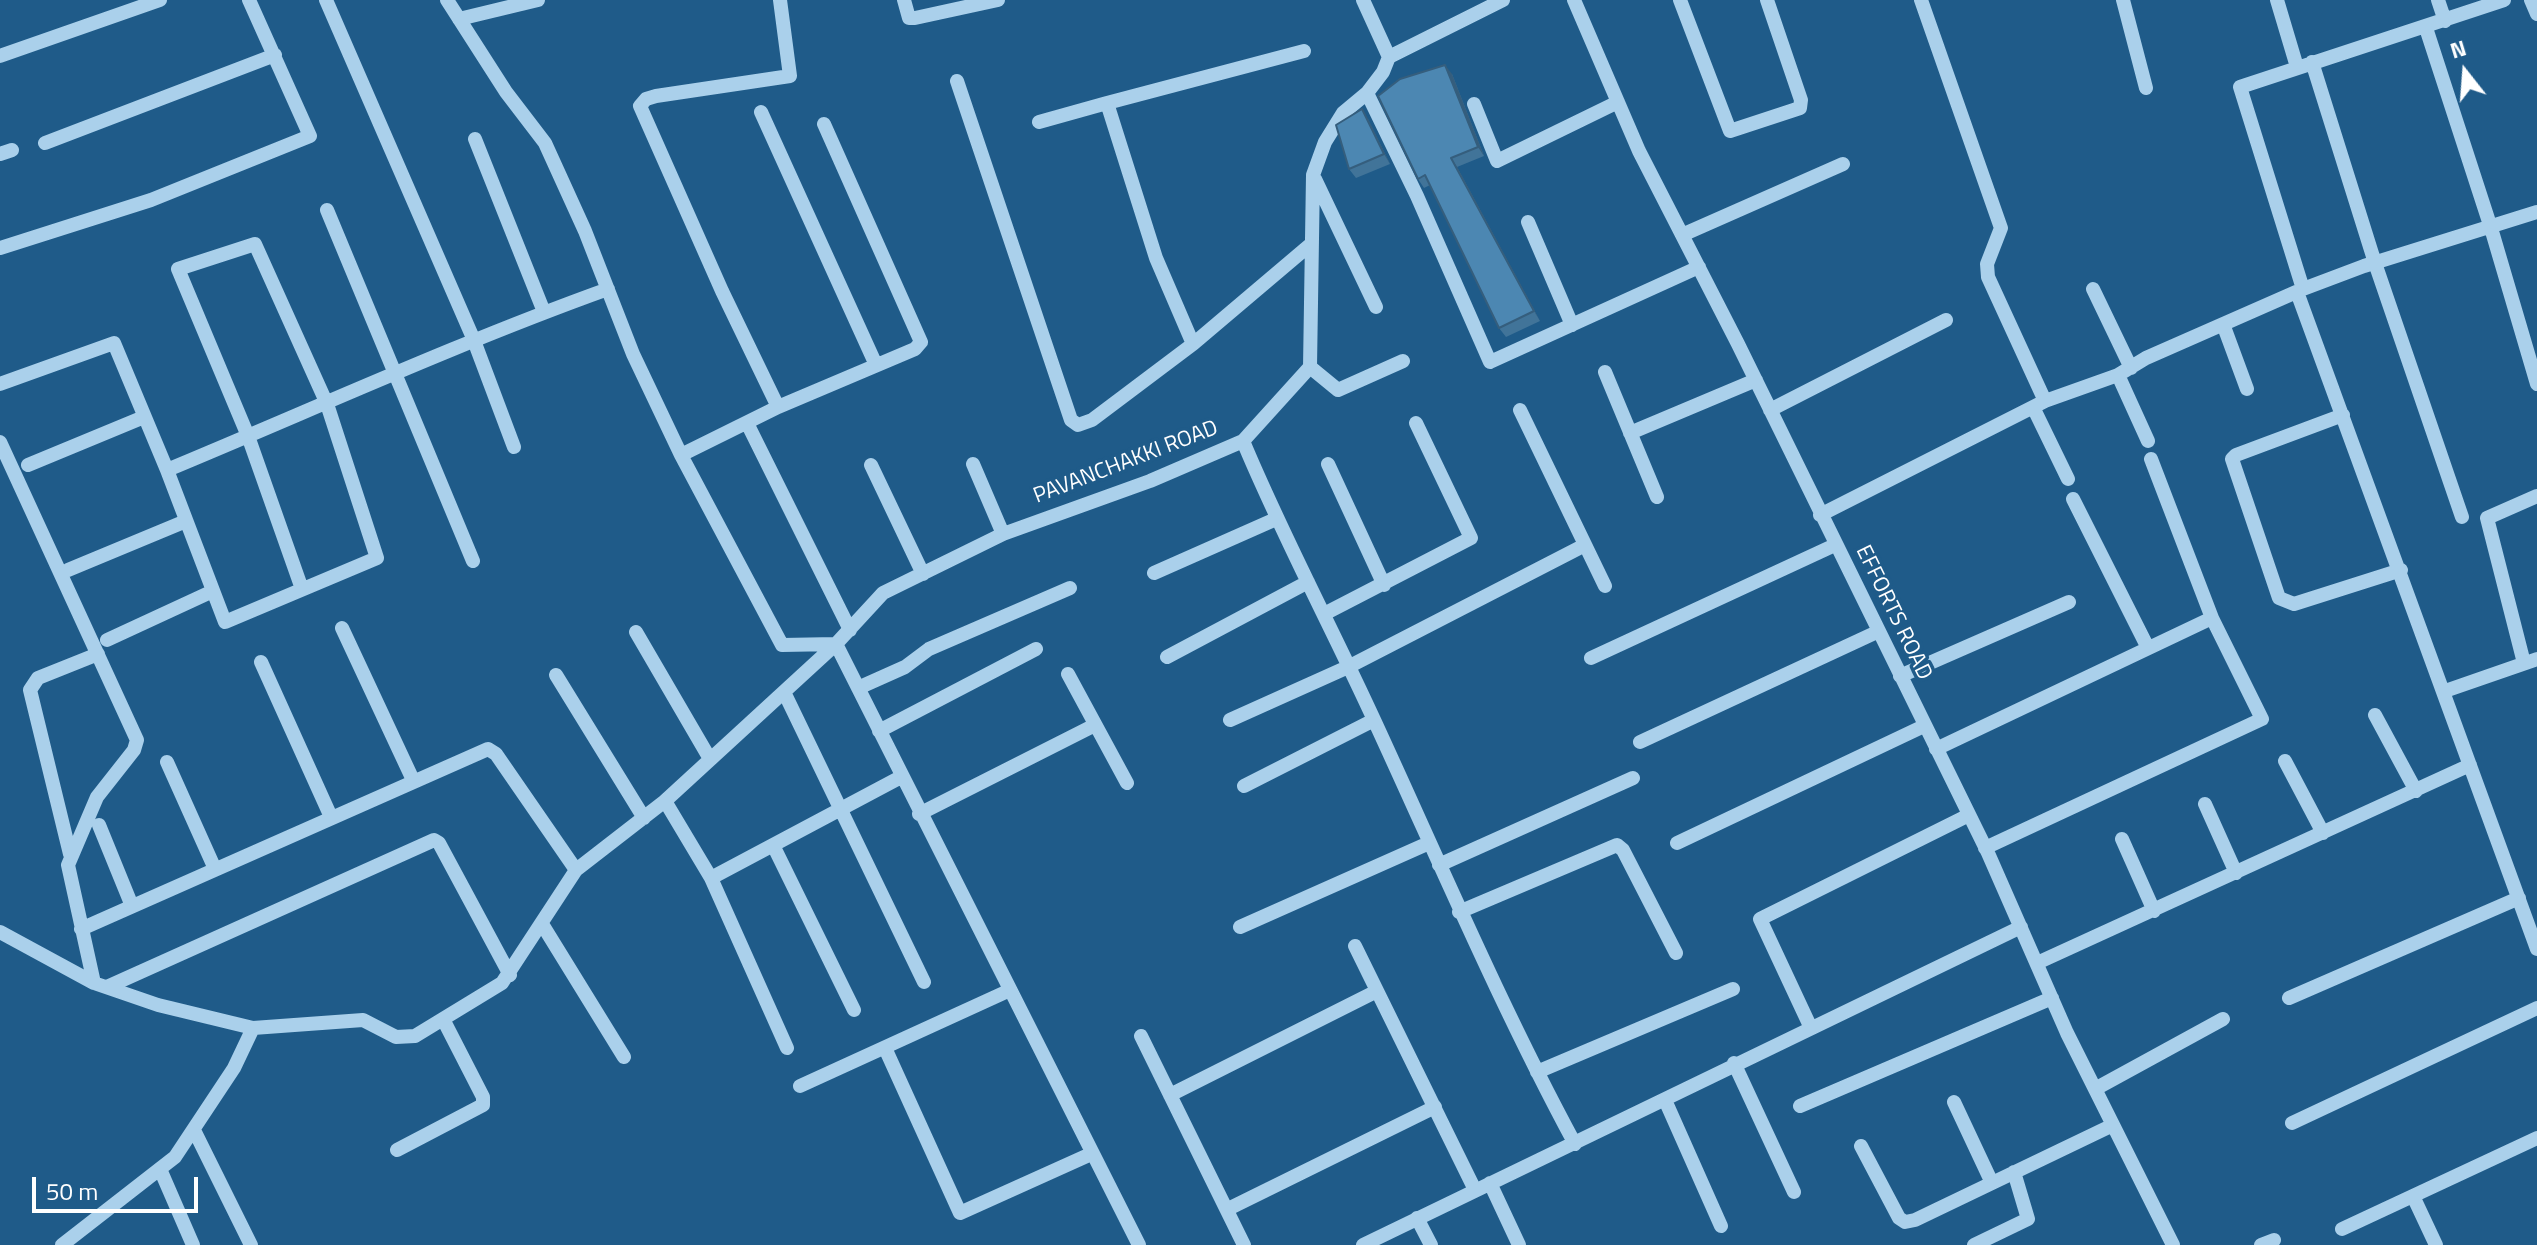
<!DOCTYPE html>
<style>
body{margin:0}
#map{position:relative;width:2537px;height:1245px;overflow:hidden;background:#1f5b89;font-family:"Titillium Web",sans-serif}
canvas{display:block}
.north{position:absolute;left:2425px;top:32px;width:80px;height:80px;-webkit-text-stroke:6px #1f5b89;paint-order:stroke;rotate:343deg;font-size:22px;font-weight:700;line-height:32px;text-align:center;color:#fff}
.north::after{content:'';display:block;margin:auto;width:28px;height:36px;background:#fff;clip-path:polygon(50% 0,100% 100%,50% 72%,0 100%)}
.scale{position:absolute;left:32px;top:1177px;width:166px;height:36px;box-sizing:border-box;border:4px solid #fff;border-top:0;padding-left:10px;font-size:24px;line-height:28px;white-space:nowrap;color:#fff;-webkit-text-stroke:6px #1f5b89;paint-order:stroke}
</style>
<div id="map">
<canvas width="2537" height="1245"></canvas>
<div class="north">N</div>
<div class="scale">50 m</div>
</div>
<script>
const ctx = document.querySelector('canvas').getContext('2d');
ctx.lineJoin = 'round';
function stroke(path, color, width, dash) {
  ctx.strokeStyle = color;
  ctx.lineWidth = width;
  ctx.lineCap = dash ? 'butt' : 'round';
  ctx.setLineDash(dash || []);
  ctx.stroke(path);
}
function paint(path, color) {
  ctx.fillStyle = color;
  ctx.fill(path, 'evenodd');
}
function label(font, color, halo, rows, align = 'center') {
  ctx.font = font + ' "Titillium Web",sans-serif';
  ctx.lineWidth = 7;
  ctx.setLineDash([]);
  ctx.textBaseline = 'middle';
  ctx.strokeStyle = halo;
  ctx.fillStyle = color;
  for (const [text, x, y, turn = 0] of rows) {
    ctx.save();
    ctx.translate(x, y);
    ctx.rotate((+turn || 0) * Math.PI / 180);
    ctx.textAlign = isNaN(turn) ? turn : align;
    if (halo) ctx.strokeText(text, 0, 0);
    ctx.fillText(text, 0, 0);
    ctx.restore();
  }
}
const minor = new Path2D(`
 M 326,0 L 473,338 L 514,447
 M 447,0 L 506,92 L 545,143 L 585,231 L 633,354 L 681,455 L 782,645 L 836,644
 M 904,0 L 909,18 L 915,18 L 998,0
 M 1363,0 L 1389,57
 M 1574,0 L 1639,151 L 1738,344 L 1988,853 L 2067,1033 L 2173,1245
 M 1680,0 L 1730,131 L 1800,108 L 1801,100 L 1767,0
 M 1921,0 L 2001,228 L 1987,264 L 1988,277 L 2045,401
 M 2123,0 L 2146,88
 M 2277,0 L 2297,67
 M 2438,0 L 2445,21
 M 2531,0 L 2537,14
 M 459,19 L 538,0
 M 2426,28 L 2491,228 L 2537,384
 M 1304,51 L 1107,103 L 1156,258 L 1193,344 L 1311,244
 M 0,56 L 160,0
 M 2312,62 L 2375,263 L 2462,517
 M 957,81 L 1071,420 L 1078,425 L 1092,420 L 1193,344
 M 1367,93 L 1417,196 L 1490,362 L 1699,267
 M 1474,104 L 1497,161 L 1618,102
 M 761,112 L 876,365
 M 1039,122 L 1107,103
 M 475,139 L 544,312
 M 45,143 L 275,55
 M 0,154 L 12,150
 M 1315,179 L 1376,307
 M 327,210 L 473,561
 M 1528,222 L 1572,325
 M 1682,235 L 1843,164
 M 0,248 L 151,200 L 310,136 L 249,0
 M 2093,289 L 2131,368
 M 2303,289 L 2240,87 L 2504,0
 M 2297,292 L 2537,949
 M 2223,324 L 2247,389
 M 1310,367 L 1338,390 L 1403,361
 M 1605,372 L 1657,497
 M 2118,375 L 2148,441
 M 0,384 L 114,343 L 167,470 C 314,409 458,343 608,289
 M 778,407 L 722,291 L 640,106 L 646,99 L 656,96 L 790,76 L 780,0
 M 2033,407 L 2068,479
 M 1520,410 L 1605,586
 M 1770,410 L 1946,320
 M 2343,415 L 2236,455 L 2232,459 L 2279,598 L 2294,604 L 2401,570
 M 747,423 L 850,630
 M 1630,433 L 1756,380
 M 1243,441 C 1283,537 1332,628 1375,722 C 1440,863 1501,1007 1575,1144
 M 0,442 L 137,740 L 134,750 L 97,797 L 68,865 L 94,983
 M 681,455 L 778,407 L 915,349 L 921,342 L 824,124
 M 2151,459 L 2212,618
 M 973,464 L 1003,534
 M 1328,464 L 1384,585
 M 28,465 L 144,417
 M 871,465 L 923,574
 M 167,470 L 225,622 L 377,558 L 327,404 L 255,244 L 178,269 L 248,436 L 302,589
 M 2073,499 L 2148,648
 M 1820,515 L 2045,401 L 2118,375 L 2146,358 L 2303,289 L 2364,266 L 2537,212
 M 68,570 L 186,521
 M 1154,573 L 1276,519
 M 1324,614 L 1471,538 L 1416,423
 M 342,628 L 413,780
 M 636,632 L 710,759
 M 107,640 L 213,591
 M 836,644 L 1139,1245
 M 1167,657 L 1308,582
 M 1591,658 L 1835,545
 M 261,662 L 331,817
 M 2524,663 L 2487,518 L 2537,496
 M 1068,674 L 1127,783
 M 556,675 L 644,818
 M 1900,676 L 2069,602
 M 858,688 L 905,667 L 929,649 L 1070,588
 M 2445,691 L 2537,659
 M 784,692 L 924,982
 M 2375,715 L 2416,791
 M 1230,720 L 1348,667 L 1583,546
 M 879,731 L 1036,649
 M 1640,742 L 1877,632
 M 1936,749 L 2212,618 L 2262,719 L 1985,848
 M 2285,761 L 2323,833
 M 167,762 L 215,869
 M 901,777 L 711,878 L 665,801 L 836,644 L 883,593 L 1003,534 L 1150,481 L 1243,441 L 1310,367 L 1313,175 L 1325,142 L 1343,113 L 1367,93 L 1383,72 L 1389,57 L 1503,0
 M 1244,786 L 1374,720
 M 2205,804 L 2236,873
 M 919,814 L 1095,725
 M 99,825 L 132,906
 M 2122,839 L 2154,911
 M 1677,843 L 1924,726
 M 773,845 L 854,1010
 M 70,854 L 30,690 L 38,678 L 98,654
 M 1439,865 L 1633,778
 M 711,878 L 787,1048
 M 1459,912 L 1617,845 L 1623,850 L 1676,953
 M 542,924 L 624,1057
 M 1240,927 L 1429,843
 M 81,929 L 488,749 L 496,754 L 576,870
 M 0,932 L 94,983 L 158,1005 L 253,1028 L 363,1020 L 396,1037 L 415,1036 L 502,983 L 576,870 L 665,801
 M 1355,946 L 1475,1190
 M 2037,963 L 2470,765
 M 107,987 L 434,840 L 439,843 L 510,975
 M 2289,998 L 2519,898
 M 1810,1026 L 1760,919 L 1969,815
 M 1141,1036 L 1244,1245
 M 885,1048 L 960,1213 L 1091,1154
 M 1734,1063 L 1794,1192
 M 1537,1072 L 1733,989
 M 800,1086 L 1008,991
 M 2095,1089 L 2223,1019
 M 1170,1095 L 1377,991
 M 1665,1100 L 1721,1226
 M 1954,1102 L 1992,1183
 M 1800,1106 L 2052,998
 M 2292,1123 L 2537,1008
 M 194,1130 L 251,1245
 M 1861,1146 L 1899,1218 L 1905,1222 L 1915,1220 L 2113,1125
 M 397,1150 L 483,1105 L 483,1097 L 444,1021
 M 160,1169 L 193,1245
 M 1490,1183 L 1519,1245
 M 2413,1196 L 2436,1245
 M 1228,1209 L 1435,1107
 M 1417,1218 L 1431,1245
 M 2342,1229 L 2537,1138
 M 62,1245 L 175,1157 L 234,1068 L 253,1028
 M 1363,1245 L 2021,927
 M 1974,1245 L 2028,1219 L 2014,1172
 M 2261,1245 L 2274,1240`);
const wall = new Path2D(`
 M 1452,74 L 1484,156 L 1457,167 L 1540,321 L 1506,337 L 1499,328 L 1430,185 L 1424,188 L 1418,179 Z
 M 1368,119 L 1390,164 L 1356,178 L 1349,169 Z`);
const shadedWall = new Path2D(`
 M 1445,65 L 1452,74 L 1484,156 L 1478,147 Z
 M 1362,109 L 1368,119 L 1390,164 L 1384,154 Z
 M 1451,158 L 1457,167 L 1540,321 L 1534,311 Z`);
const building = new Path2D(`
 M 1445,65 L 1478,147 L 1451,158 L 1534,311 L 1499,328 L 1425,175 L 1418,179 L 1378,96 L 1400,79 Z
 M 1362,109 L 1384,154 L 1349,169 L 1336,125 Z`);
const streetNames = [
 ["PAVANCHAKKI ROAD",1126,463,-21],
 ["EFFORTS ROAD",1893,613,64]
];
stroke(minor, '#aad0eb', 14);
paint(wall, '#417499');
paint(shadedWall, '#355e7d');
paint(building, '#4c87b2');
stroke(building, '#355e7d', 2);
label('22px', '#fff', '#1f5b89', streetNames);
</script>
